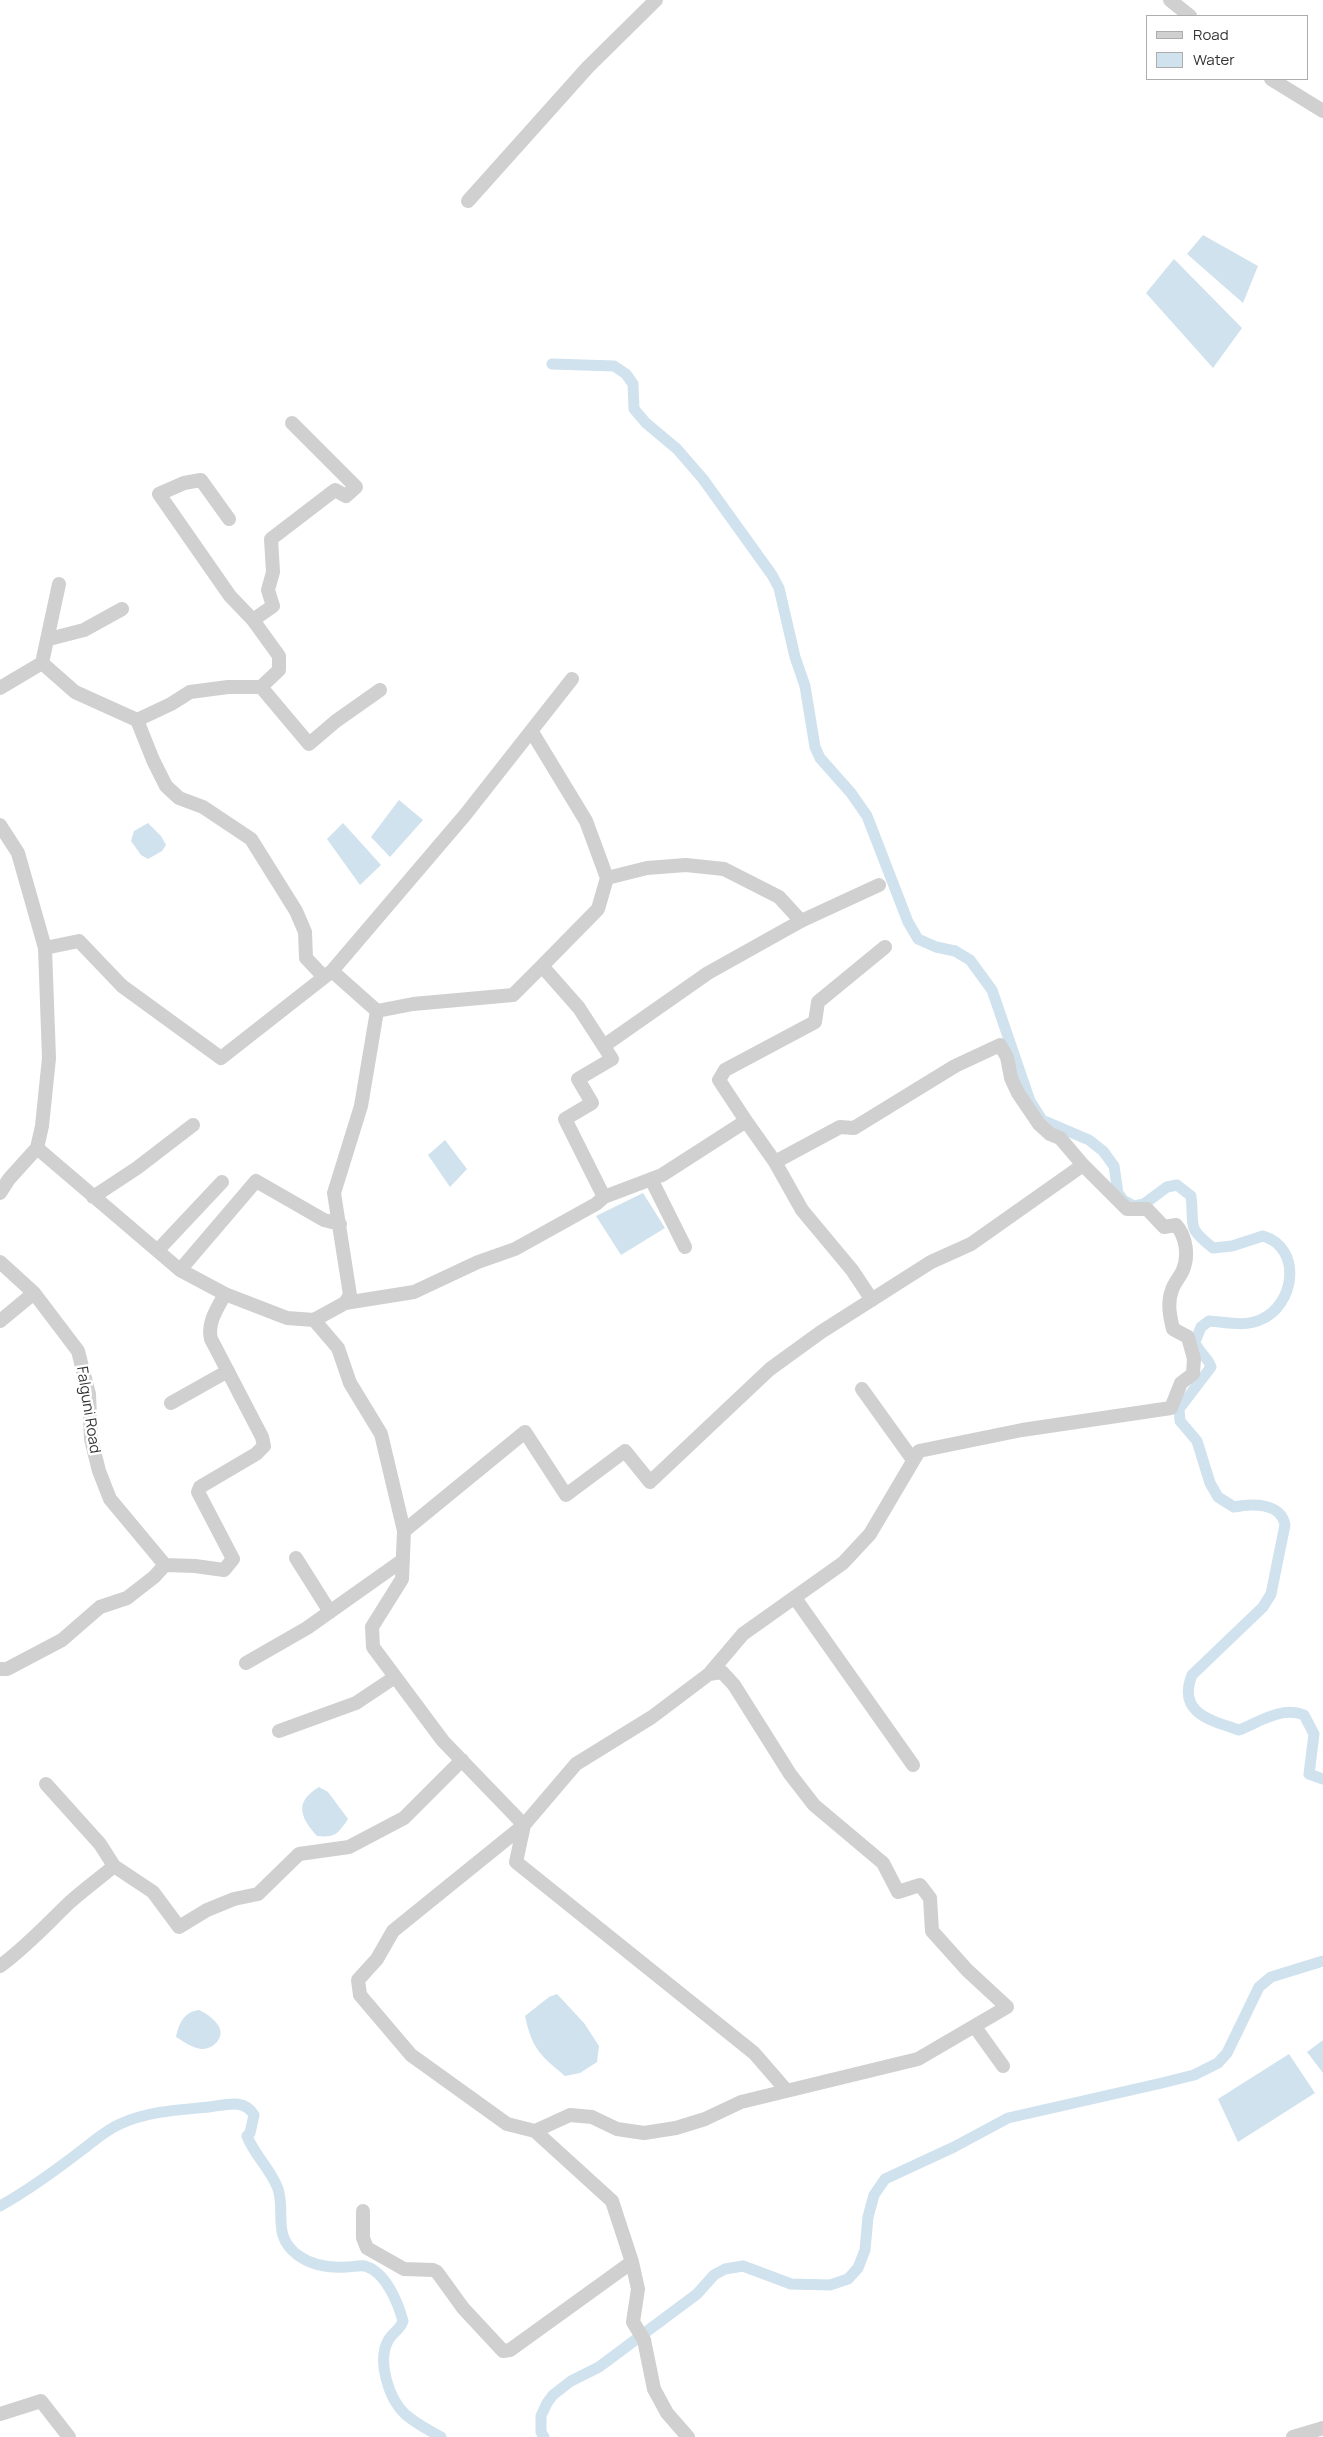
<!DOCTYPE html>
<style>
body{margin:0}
#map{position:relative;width:1323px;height:2437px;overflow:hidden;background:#fff;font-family:Manrope,sans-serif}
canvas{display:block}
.legend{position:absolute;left:1146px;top:15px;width:162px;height:65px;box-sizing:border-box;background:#fff;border:1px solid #adadad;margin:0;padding:6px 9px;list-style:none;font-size:15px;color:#333}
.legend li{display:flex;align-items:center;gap:10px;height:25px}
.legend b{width:25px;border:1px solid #adadad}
</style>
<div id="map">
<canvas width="1323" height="2437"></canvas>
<ul class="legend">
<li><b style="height:6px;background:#d0d0d0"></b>Road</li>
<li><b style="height:14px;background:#cfe2ee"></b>Water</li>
</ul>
</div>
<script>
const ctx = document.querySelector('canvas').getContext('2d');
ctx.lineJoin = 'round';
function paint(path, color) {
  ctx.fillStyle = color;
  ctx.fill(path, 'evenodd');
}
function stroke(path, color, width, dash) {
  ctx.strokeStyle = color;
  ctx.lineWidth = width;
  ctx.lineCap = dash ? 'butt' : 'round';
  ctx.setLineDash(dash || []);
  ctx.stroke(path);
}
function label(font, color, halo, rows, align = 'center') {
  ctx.font = font + ' Manrope,sans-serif';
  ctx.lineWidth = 5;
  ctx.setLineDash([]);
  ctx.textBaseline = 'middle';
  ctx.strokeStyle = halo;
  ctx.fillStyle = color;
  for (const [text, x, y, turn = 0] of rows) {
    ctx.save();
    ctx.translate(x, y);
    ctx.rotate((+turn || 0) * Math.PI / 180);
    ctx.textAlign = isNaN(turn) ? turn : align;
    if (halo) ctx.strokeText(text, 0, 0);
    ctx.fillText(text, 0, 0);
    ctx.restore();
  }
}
const water = new Path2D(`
 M 1203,235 L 1258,266 L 1243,303 L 1187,254 Z
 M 1174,259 L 1242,328 L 1213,368 L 1146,293 Z
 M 399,800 L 423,820 L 390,857 L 371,837 Z
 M 148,823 L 161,836 L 166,845 L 162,851 L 148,859 L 141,855 L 131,841 L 134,831 Z
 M 343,823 L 381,865 L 360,885 L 327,839 Z
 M 445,1140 L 467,1169 L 450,1187 L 428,1155 Z
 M 643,1193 L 665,1228 L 621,1255 L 596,1216 Z
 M 319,1787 L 328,1792 L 348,1819 C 338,1834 335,1838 317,1836 C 300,1817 294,1802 319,1787 Z
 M 557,1994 L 584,2023 L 599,2046 L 597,2062 L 580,2073 L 565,2076 C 540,2055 532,2049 525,2016 L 549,1997 Z
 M 199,2010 C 212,2016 229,2030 216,2043 C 212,2047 207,2049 201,2049 C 192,2048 183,2041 176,2037 C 179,2023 184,2012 199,2010 Z
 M 1323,2040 L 1323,2073 L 1307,2052 Z
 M 1289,2054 L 1315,2093 L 1238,2142 L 1218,2099 Z`);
const canal = new Path2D(`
 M 552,364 L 614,366 L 626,374 L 633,384 L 634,409 L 646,423 L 677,449 L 703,479 L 772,575 L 779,588 L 795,657 L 805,686 L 815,747 L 820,758 L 851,793 L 867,816 L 908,922 L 918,939 L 936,947 L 955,951 L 970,960 L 992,990 L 1030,1101 L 1042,1120 L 1089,1140 L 1103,1151 L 1114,1166 L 1118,1193 L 1123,1200 L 1134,1206 L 1144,1204 L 1167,1187 L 1177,1185 L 1191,1196 C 1195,1227 1185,1226 1213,1248 L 1232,1246 L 1263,1236 C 1303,1248 1295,1306 1260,1320 C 1244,1327 1226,1322 1209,1321 L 1201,1327 L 1195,1342 C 1198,1352 1208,1357 1211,1367 L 1179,1409 L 1180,1421 L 1197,1441 L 1210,1483 L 1218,1497 L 1234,1507 C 1253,1503 1281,1503 1285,1525 L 1271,1594 L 1263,1607 L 1192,1675 C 1177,1713 1210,1720 1239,1730 C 1259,1722 1282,1706 1304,1715 L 1314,1734 L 1309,1774 L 1323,1779
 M 0,2206 C 29,2190 56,2170 82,2150 C 94,2141 106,2130 120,2124 C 149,2111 178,2110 209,2107 C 226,2105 244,2098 254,2115 L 250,2133 L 247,2136 C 254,2155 271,2169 278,2189 C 286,2213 271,2236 299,2256 C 312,2265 330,2268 346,2267 C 352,2267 360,2265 365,2266 C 386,2272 398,2303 403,2321 C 400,2330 393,2332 389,2339 C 376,2360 389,2399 405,2414 C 416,2424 429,2430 441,2437
 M 544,2437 L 541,2432 L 541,2416 L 547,2403 L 553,2395 L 571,2381 L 599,2367 L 697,2294 L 714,2275 L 725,2269 L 743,2266 L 791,2284 L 830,2285 L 848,2279 L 858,2268 L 865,2250 L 868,2217 L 874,2195 L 885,2179 L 954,2147 L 1008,2118 L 1162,2083 L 1194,2075 L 1218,2063 L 1227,2053 L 1259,1987 L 1271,1977 L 1323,1961`);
const minor = new Path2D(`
 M 1170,0 L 1190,16
 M 1271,79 L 1323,111
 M 468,201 L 588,67 L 656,0
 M 229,519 L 201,480 L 184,483 L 159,494 L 230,596 L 253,620
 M 49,639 L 84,630 L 122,609
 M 42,663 L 75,692 L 137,720 L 153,760 L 166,786 L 179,798 L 203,807 L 251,839 L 296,911 L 305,932 L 306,958 L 324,977
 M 261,687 L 279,670 L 279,656 L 253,620 L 273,606 L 268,590 L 273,572 L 271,539 L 335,490 L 346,496 L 356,487 L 292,423
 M 0,688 L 42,663 L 59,584
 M 137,720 L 171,704 L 190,692 L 228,687 L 261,687 L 309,744 L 336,721 L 380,690
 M 532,732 L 586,821 L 607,878 L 598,909 L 542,966 L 579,1008 L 612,1059 L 578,1079 L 592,1103 L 565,1119 L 604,1197
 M 0,825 L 18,853 L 45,948 L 49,1058 L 42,1126 L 37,1148 L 180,1270 L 225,1294 L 287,1318 L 314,1320 L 338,1348 L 350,1383 L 381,1434 L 404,1531 L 402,1579 L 372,1627 L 373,1647 L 443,1741 L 524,1825 L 393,1931 L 377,1959 L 358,1980 L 360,1995 L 411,2055 L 507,2124 L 535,2131 L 612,2201 L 632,2262 L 638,2289 L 633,2322 L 644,2340 L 654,2389 L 667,2413 L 688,2437
 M 607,878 L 647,868 L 686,865 L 724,869 L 779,897 L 801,921
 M 45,948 L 79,941 L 122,986 L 221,1058 L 332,971 L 465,815 L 572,679
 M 377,1011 L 413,1004 L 513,995 L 542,966
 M 605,1045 L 708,973 L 801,921 L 879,885
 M 746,1121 L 719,1080 L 725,1070 L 815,1022 L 818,1002 L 885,947
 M 775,1162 L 802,1210 L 852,1270 L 872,1300
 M 651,1179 L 685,1247
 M 0,1193 L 9,1179 L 37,1148
 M 93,1197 L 137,1168 L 193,1125
 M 158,1250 L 222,1182
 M 0,1262 L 34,1293 L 78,1351 L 89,1394 L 91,1439 L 99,1471 L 110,1499 L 165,1565
 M 180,1270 L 256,1181 L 324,1220 L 340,1224
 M 345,1303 L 414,1292 L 478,1262 L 515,1249 L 596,1204 L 604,1197 L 662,1175 L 746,1121 L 775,1162 L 840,1127 L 854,1128 L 955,1066 L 1000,1045 L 1007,1057 L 1011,1078 L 1018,1093 L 1039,1124 L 1050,1134 L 1060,1138 L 1083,1165 L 1127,1209 L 1147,1209 L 1164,1227 L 1176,1225 C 1186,1236 1189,1255 1183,1270 C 1180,1277 1174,1283 1172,1290 C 1167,1303 1170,1317 1173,1329 L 1188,1337 L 1194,1359 L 1193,1374 L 1181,1383 L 1171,1408 L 1022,1430 L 919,1451 L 870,1534 L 843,1563 L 743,1634 L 709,1674 L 652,1717 L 576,1764 L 524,1825 L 516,1862 L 754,2053 L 787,2091
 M 314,1320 L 345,1303 L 350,1295 L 334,1193 L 361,1106 L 377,1011 L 332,971
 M 0,1321 L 34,1293
 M 862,1389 L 913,1460
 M 171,1403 L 228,1371
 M 404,1531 L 525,1432 L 566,1495 L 625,1451 L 650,1482 L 770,1369 L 821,1332 L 931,1262 L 971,1244 L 1083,1165
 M 296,1558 L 330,1612
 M 795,1598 L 913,1765
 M 246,1663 L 307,1628 L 403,1560
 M 0,1669 L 7,1669 L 62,1640 L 100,1607 L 127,1598 L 154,1577 L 165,1565 L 195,1566 L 224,1570 L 233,1559 L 198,1492 L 200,1487 L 256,1454 L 264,1446 L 262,1437 L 211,1339 C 207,1323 217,1309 225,1294
 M 279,1731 L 356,1703 L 395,1677
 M 46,1784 L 100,1844 L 114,1866
 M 0,1966 C 26,1947 46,1925 69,1903 C 83,1890 100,1878 114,1866 L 153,1892 L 179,1927 L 207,1910 L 234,1899 L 258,1894 L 299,1854 L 349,1847 L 404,1818 L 462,1760
 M 975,2027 L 1003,2066
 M 535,2131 L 570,2115 L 592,2117 L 617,2129 L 644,2133 L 676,2128 L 705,2119 L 741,2102 L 918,2059 L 1007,2007 L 967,1970 L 932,1931 L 930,1898 L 920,1885 L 898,1892 L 883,1863 L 814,1805 L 790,1774 L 734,1685 L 722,1672 L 709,1674
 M 363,2211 L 363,2238 L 367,2248 L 404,2269 L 433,2270 L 437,2272 L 463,2308 L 503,2351 L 510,2350 L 632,2262
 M 0,2414 L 41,2401 L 69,2437
 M 1293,2437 L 1323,2428`);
const streetNames = [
 ["Falguni Road",88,1410,81]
];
paint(water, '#cfe2ee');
stroke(canal, '#cfe2ee', 11);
stroke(minor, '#d0d0d0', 14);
label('15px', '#333', '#fff', streetNames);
</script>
